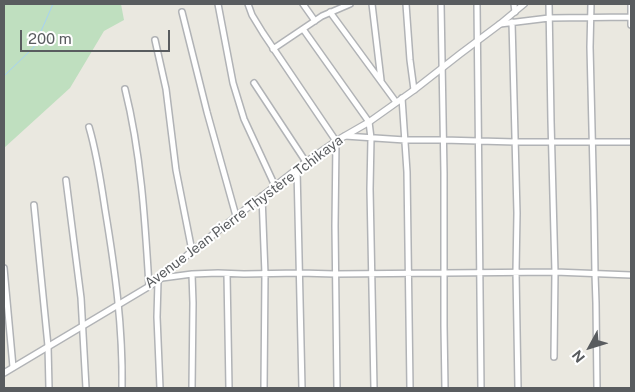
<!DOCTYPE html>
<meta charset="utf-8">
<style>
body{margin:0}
#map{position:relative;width:635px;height:392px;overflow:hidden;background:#eae8e0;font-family:"Public Sans",sans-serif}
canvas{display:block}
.frame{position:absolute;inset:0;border:5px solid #595c5f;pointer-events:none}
.north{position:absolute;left:565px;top:322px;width:50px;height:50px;-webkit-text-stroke:4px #fff;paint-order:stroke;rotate:231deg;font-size:14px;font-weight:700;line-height:20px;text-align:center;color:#595c5f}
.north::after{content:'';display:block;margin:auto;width:18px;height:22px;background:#595c5f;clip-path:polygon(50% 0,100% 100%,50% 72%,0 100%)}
.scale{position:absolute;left:20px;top:30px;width:150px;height:22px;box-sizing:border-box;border:2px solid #595c5f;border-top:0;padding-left:6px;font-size:15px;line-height:18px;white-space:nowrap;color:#595c5f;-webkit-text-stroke:4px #fff;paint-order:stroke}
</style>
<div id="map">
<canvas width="635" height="392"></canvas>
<div class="frame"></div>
<div class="north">N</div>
<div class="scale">200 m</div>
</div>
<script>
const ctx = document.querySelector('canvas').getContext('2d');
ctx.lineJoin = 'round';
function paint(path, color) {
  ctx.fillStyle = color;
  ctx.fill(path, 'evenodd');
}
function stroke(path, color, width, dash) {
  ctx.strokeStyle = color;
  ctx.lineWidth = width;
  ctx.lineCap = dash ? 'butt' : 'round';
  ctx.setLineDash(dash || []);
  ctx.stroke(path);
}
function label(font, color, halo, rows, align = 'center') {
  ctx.font = font + ' "Public Sans",sans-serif';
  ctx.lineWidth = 4;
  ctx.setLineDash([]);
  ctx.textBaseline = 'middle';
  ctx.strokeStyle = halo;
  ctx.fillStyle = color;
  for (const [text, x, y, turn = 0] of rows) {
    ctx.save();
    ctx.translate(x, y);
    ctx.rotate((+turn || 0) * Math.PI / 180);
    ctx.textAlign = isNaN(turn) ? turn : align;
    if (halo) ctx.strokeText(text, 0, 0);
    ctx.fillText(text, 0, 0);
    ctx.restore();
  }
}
const green = new Path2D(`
 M 4,4 L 121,4 L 124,20 L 104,31 L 70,88 L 4,148 Z`);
const stream = new Path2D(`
 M 4,76 L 34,47 L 53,4`);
const minor = new Path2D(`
 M 218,4 L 233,83 L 244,119 L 275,186
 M 248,4 L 252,15 L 263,33 L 336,141 L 335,226 L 337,388
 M 303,4 L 315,21
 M 372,4 L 381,80
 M 406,4 L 410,60 L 414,90
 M 441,4 L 444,173 L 444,326 L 445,388
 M 477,4 L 481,388
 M 514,4 L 515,12
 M 549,4 L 551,121 L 555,272 L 554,357
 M 591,4 L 590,47 L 594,210 L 595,274 L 596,303 L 597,388
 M 631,4 L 631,25
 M 182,12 L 207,112 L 236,216
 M 330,12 L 396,102
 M 512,22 L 517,213 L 516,272 L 518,388
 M 500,24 L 549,18 L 631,17
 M 303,29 L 369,122 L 371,138 L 370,189 L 374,388
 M 155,40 L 166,89 L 176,170 L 192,251
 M 273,49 L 322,16 L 350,4
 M 254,83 L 306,162
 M 125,89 C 141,153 145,220 149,286
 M 402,98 L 407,172 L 410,388
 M 89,127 C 97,154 101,182 105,209 C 115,269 123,328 122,388
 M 345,136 L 405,140 L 443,140 L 515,142 L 631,142
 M 297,169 L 302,388
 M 66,180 L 81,298 L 86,388
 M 262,196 L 265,274 L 264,388
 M 34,205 L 48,346 L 49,388
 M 4,268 L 13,367
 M 192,274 L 193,303 L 192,388
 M 227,274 L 229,388
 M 162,278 L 192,274 L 218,273 L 244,274 L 300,273 L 335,274 L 555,272 L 631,275
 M 158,281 L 157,317 L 160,388`);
const tertiary = new Path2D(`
 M 4,373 L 158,281 L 192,251 L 306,162 L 336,141 L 369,122 L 414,90 L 460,54 L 500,24 L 524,4`);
const streetNames = [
 ["Avenue Jean Pierre Thystère Tchikaya",244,212,-37]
];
paint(green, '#bfdfbf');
stroke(stream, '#a6d2f4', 1);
stroke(minor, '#b1b3b6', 8);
stroke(tertiary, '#b1b3b6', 8);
stroke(minor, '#fff', 5);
stroke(tertiary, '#fff', 5.5);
label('14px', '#595c5f', '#fff', streetNames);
</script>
